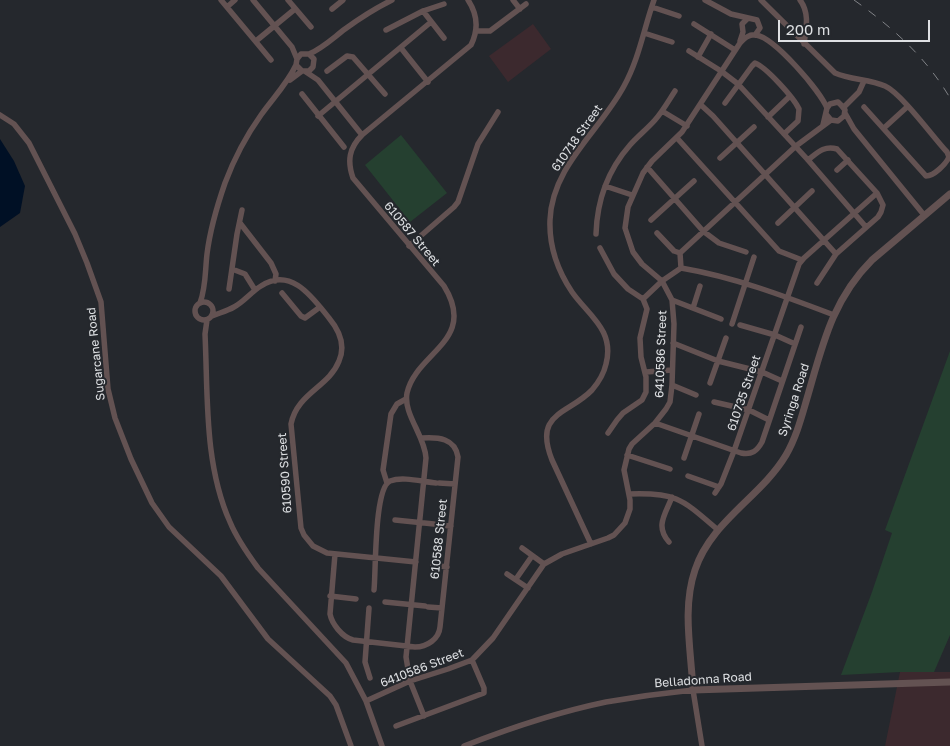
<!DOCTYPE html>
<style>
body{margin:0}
#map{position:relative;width:950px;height:746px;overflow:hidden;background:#25282d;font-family:"Golos Text",sans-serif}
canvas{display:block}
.scale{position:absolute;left:778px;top:20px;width:152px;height:22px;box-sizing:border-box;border:2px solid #dee0e3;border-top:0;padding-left:6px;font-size:15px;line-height:18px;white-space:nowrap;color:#dee0e3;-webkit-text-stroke:4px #25282d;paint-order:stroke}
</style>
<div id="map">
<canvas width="950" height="746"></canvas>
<div class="scale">200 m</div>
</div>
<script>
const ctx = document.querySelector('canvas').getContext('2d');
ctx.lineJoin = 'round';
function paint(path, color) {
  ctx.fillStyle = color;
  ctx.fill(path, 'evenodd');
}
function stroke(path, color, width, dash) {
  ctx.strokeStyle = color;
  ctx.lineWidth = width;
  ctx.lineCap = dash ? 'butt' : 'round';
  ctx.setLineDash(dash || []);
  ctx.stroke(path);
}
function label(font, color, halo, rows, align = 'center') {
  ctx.font = font + ' "Golos Text",sans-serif';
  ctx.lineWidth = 4;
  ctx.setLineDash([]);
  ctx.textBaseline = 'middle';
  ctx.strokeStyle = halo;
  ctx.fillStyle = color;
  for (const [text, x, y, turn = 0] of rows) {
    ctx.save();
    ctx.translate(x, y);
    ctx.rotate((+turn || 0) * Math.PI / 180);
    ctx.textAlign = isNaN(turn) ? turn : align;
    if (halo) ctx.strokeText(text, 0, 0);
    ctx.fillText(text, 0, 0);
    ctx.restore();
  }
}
const industrial = new Path2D(`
 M 533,24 L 551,49 L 508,82 L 489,56 Z
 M 900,672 L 950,672 L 950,746 L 885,746 Z`);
const green = new Path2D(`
 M 401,135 L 447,193 L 410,222 L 365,165 Z
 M 950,351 L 950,635 L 934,672 L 900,672 L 841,675 L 872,592 L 892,533 L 885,530 Z`);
const water = new Path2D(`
 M 0,139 L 14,161 L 25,186 L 20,213 L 0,227 Z`);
const minor = new Path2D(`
 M 221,0 L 271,60
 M 253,0 L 292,47 L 297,59
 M 288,0 L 311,27
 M 513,0 L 520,9
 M 705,0 L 731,14 L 757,20 L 760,28 L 755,35
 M 761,0 L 835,73 C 851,80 869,79 885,86 C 901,93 933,137 947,152 L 949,157 C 946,164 934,176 926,176 L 864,107
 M 800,0 C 810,13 806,29 804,44
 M 227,7 L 235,0
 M 652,7 L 679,16
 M 332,9 L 343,0
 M 423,11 L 444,38
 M 694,24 L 735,50
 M 386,30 L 423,11 L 444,4
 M 477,31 L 490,31 L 526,4
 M 644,33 L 672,42
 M 256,41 L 295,9
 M 740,41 L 743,32 L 742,24 L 747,19
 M 401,48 L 428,82
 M 689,51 L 721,71 L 738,84 L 808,160 L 866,227
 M 309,54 C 323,48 333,38 345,29 C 360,18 376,8 392,0
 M 698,57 L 711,34
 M 327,71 L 347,56 L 353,57 L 385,94
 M 306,72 L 318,80 L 362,135
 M 290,80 L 302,71 L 309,71 L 313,67 L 314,59 L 309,54 L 301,54 L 297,59 L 296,65 L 302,71
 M 302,94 L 344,147
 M 725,103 L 752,66 L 755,63 C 766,67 794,98 799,109 L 798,121 L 784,134
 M 701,105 L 713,116 L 836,254
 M 844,107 L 859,92 L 864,81
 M 662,111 L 687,126
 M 845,113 L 854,129 L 924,215
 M 0,115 L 14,124 L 29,143 L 75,234 L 87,263 L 101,302 L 108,389 L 115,418 L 131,459 L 152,503 L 169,527 L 221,576 L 268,639 L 330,696 L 336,705 L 351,746
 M 318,116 L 431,22
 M 768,117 L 790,96
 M 823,125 L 827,108 L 830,104 L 838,102 L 841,105 L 845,110 L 844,116 L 838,121 L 831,120 L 826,114
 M 884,128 L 907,107
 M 677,138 L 779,251 L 802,260
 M 720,158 L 754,127
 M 808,160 C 817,153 824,145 837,149 L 877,193 L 883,205 L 881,212 L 878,217 L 836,254 L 817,283
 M 647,167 L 703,231 L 719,243 L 746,252
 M 837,170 L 848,160
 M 605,186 L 632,195
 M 651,220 L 694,181
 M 240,223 L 271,263 L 276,274 L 275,281
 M 778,223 L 812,191
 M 657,233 L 674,251 L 680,253
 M 596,234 C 597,201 608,170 630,145 C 638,136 647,129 655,120 C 663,111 669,100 675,91
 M 409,246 L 454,207 L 458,202 L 478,144 L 498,112
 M 600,248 L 614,274 L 628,289 L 643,299 L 647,309 L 640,338 L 641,357 L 646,377 L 646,392 L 642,400 L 623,413 L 617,420 L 608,433
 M 681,268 L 680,253 L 796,146 L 831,120
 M 232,269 L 245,274 L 255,290
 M 229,289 L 237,234 L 242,210
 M 282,293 L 301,316 L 305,318 L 320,307
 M 643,299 L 662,281 L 681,268 C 734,277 784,296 834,315
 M 672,300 L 721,319
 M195 311a9 9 0 1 1 18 0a9 9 0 1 1-18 0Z
 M 200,303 C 206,287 205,271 207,254 C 210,230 217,206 225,183 C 234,159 246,136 261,115 C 273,98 287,84 296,65
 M 693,308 L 700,286
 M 212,316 C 219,313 227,311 234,307 C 244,302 251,292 261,286 C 291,266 313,298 329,318 C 339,330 346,345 339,361 C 329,387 297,393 291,424 L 301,528 L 304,535 L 313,546 L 327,553 L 416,562
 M 207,320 L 205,334 C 208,396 204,464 230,522 C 237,539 247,553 258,568 L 346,663 L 366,701 L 382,746
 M 732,324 L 754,257
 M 740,325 L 775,335 L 795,344
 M 673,343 L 718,361 L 762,372 L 782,381
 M 646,372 L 672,370
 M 710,383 L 726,338
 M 672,385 L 696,395
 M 714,402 L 749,410 L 769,420
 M 655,423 L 741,453 C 752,455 757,451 762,442 L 801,327
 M 627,455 L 670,469
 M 684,458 L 699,414
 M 688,476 L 719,487
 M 387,483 L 383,470 L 391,414 L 397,404 L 406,399
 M 439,483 L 455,484
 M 715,493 L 721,484 L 734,451 L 799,264 L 804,258 L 877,193
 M 629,494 C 677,492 683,500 718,530
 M 395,520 L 434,524
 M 437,525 L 451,526
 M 669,542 C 655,526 665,515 672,497
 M 591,544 L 552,460 C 533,412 568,415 592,390 C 598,383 604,373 606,364 C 615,330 588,315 572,292 C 558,271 549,246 550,220 C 552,166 600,131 624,86 C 639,59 644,28 654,0
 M 522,548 L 544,564
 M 335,554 L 330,614 C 332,624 342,637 353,640 L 415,647 C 427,647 439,639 440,627 L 458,457 C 455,438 438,437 422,438
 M 433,565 L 447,567
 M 507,574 L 528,588
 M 516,579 L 532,556
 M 374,590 C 376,572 374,488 390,481 C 403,476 423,482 436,483
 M 330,596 L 356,599
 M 385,602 L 425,606
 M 428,607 L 442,608
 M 369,608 L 365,662 L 370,678
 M 366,701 L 410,681 L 448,669 L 472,660 L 493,638 L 544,564 L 562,554 L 608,538 L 614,535 L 625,523 L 630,509 L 630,500 L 624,470 L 629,449 L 632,444 L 655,423 L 666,409 L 670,402 L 672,385 L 674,324 L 672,300 L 662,281 L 642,264 L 633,252 L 625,228 L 628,207 L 643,173 L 652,161 L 682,132 L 740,43 C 745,38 749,34 756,35 C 775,38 820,91 827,108
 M 424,716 L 410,681 L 406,657 L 426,458 C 425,436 403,414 407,393 C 416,352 478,341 444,286 L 353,178 C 347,161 349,148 362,135 L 471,45 C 479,29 478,15 468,0
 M 396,726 L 484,693 L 484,688 L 472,660
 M 464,746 C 510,728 558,712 606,702 C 635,697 664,693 693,690 L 702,746`);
const tertiary = new Path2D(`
 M 950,194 L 872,260 C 833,299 823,343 808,395 C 802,415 797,436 786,455 C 761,497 711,521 695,570 C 682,608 691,650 693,690 L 950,682`);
const rail = new Path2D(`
 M 854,0 C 892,27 926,57 950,98`);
const streetNames = [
 ["610718 Street",577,138,-55],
 ["610587 Street",412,234,50],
 ["Sugarcane Road",96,354,-96],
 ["6410586 Street",661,354,-88],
 ["610735 Street",744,393,-71],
 ["Syringa Road",794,400,-72],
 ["610590 Street",285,473,-94],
 ["610588 Street",439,539,-84],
 ["6410586 Street",422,668,-21],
 ["Belladonna Road",703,680,-4]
];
paint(industrial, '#3c292e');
paint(green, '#254030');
paint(water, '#001025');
stroke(minor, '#635252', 5.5);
stroke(tertiary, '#635252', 7);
stroke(rail, '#818387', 1, [9, 9]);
label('12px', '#dee0e3', '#25282d', streetNames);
</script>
